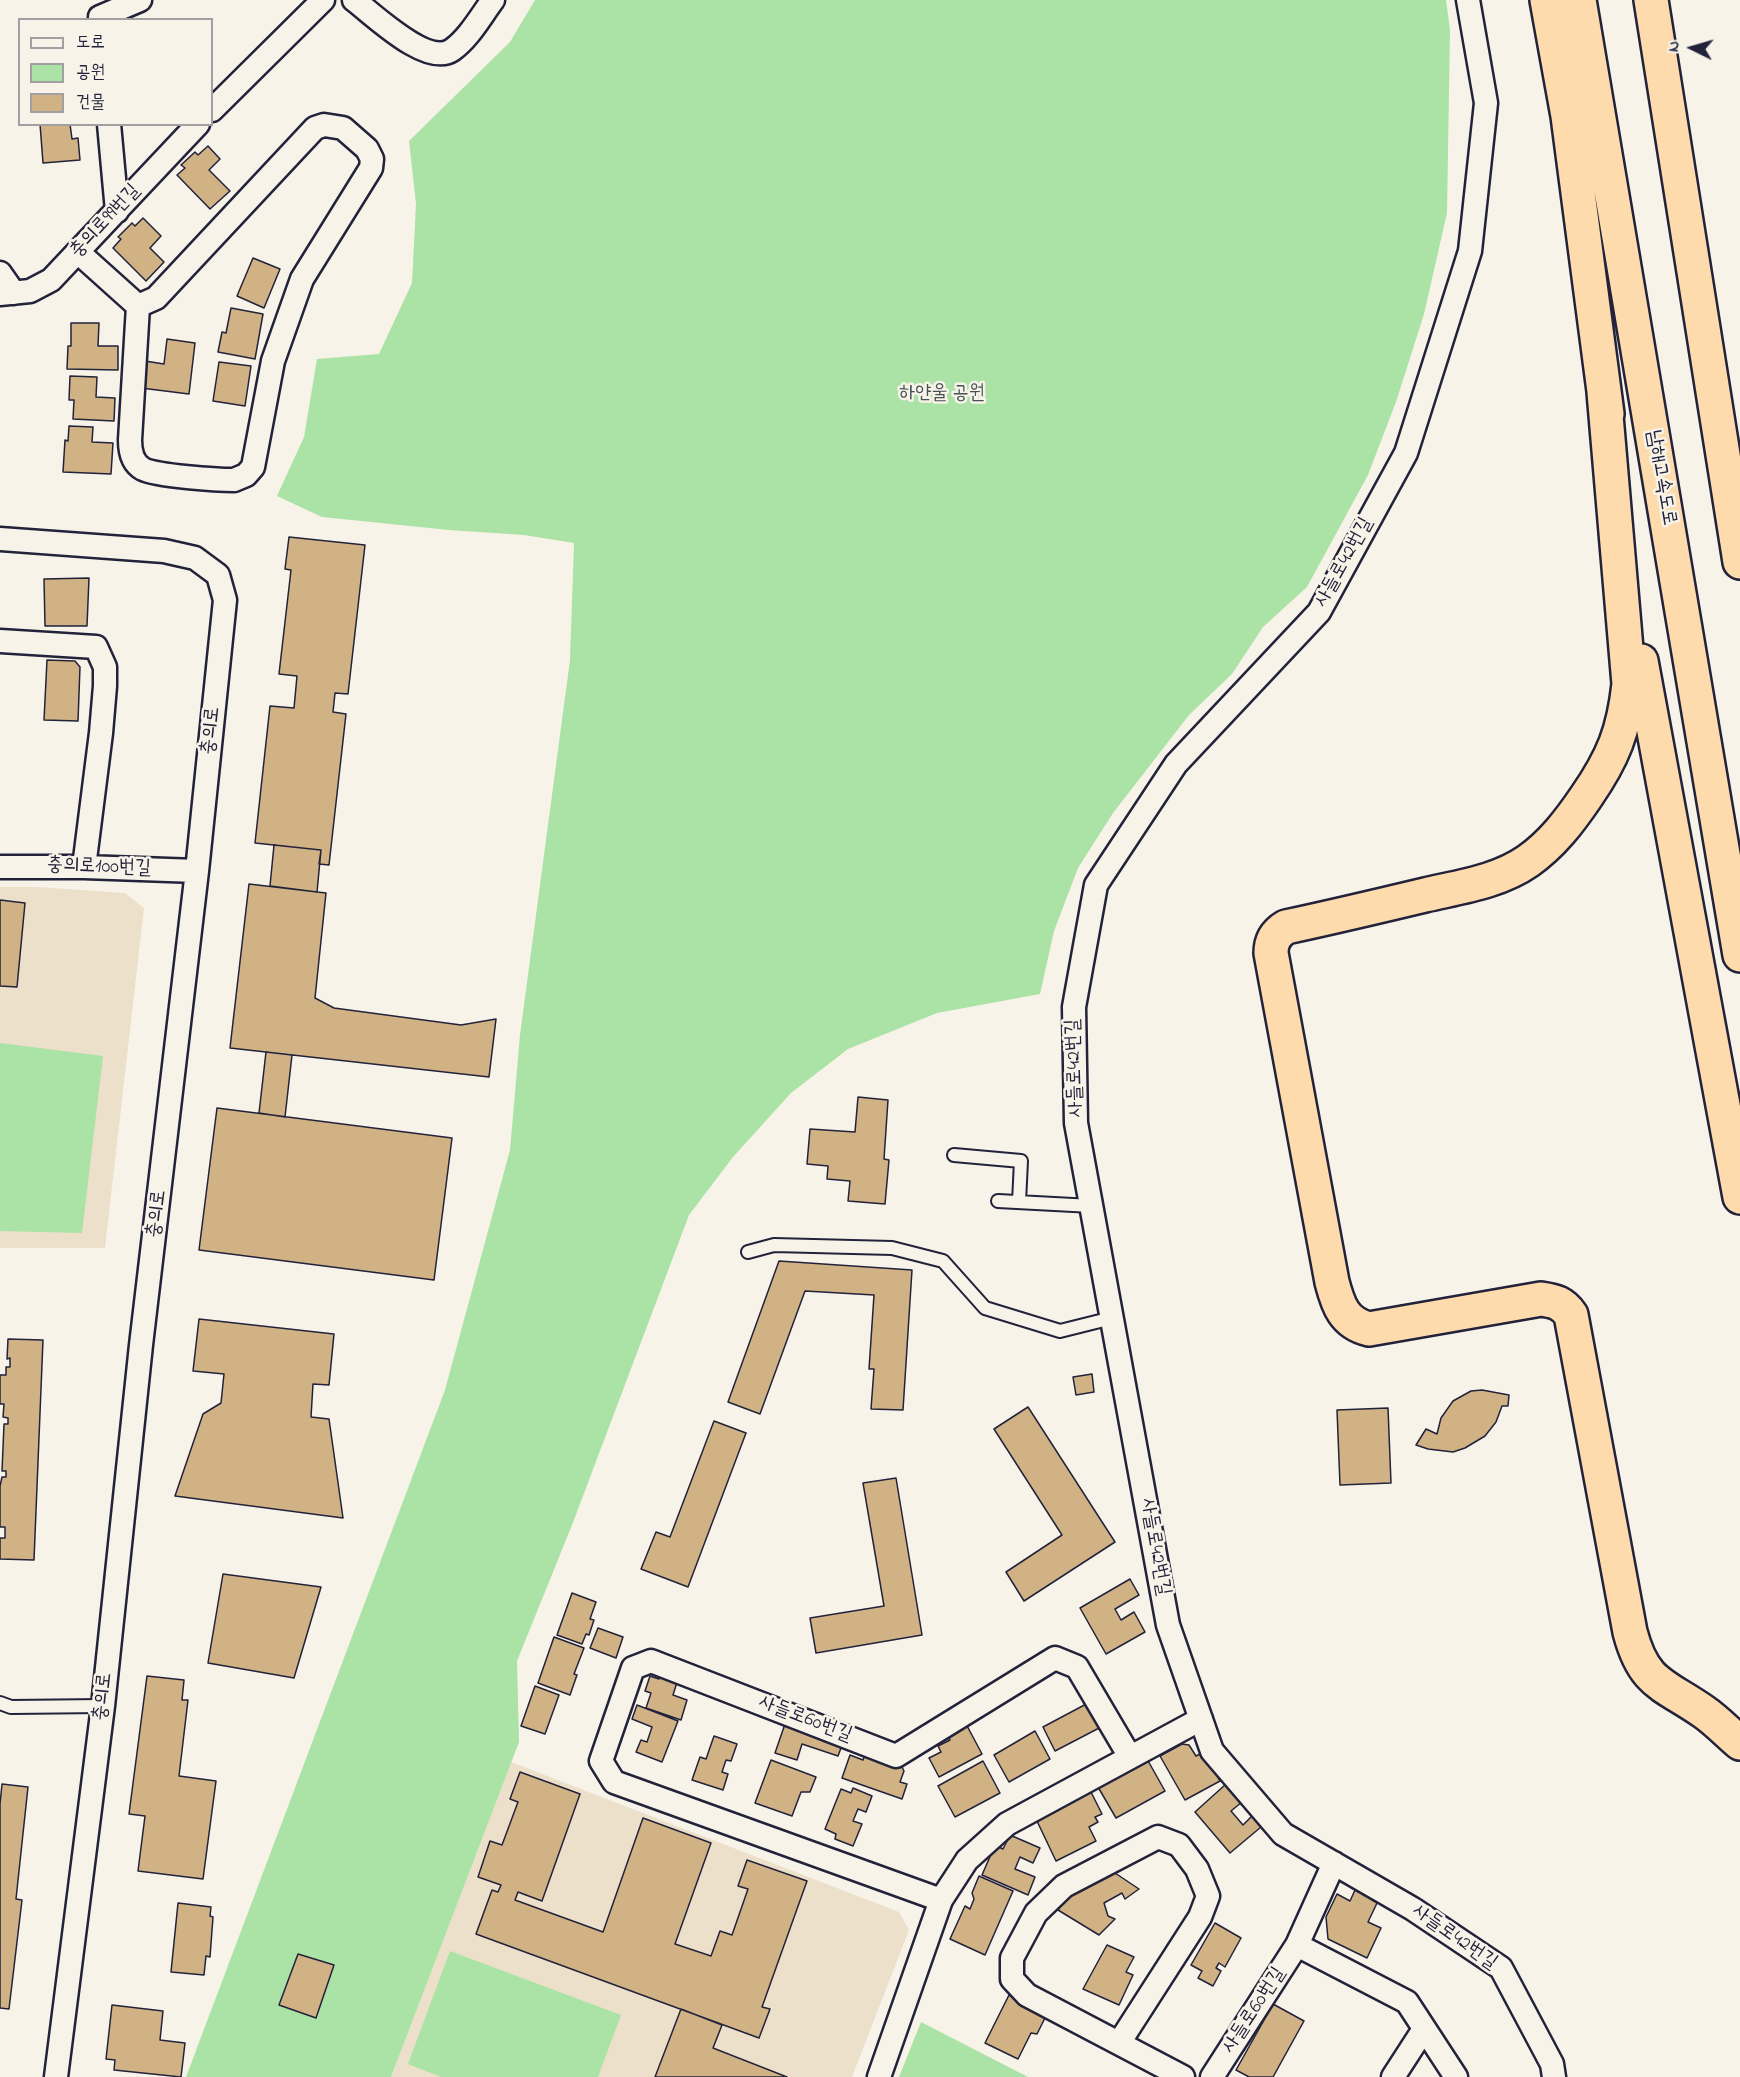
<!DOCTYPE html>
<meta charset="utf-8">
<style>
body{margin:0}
#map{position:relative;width:1740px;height:2077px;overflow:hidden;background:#f7f3e8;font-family:"Indie Flower","Poor Story",sans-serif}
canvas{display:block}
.legend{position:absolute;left:18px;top:18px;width:195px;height:108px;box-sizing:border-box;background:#f7f3e8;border:2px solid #a29fa3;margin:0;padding:8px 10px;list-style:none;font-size:18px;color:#22223b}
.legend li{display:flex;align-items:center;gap:12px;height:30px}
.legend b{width:30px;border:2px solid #a29fa3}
.north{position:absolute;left:1662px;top:18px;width:60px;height:60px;-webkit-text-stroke:4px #f7f3e8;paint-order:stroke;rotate:275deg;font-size:16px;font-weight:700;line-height:24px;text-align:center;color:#22223b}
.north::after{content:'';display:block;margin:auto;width:21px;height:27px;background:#22223b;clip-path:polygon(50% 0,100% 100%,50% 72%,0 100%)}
</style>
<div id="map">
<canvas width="1740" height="2077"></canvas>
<ul class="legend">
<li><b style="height:8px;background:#f7f3e8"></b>도로</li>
<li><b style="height:16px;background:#abe2a5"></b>공원</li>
<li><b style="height:16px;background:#d1b285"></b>건물</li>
</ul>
<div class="north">N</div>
</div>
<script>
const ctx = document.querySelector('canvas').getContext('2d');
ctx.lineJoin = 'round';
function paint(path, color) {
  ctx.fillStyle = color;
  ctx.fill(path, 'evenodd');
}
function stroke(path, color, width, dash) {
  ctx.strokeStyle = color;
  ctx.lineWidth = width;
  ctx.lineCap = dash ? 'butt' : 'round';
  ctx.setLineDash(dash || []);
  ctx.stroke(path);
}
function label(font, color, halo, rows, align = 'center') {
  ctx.font = font + ' "Indie Flower","Poor Story",sans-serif';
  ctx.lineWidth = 5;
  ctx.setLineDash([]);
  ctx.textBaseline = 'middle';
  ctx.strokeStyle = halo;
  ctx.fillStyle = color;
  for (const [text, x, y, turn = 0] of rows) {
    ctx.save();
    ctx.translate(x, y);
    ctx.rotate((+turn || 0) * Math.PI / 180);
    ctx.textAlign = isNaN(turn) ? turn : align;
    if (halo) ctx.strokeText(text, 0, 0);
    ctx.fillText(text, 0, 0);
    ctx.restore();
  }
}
const built = new Path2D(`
 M 0,887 L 37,887 L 125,893 L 144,908 L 105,1248 L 0,1248 Z
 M 511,1762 L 899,1912 L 909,1930 L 852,2077 L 391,2077 Z`);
const green = new Path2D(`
 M 535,0 L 1446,0 L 1450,30 L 1447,213 L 1424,314 L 1396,402 L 1368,475 L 1307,587 L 1263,627 L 1232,674 L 1189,715 L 1113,813 L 1078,868 L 1054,931 L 1040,994 L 937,1013 L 848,1049 L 791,1093 L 733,1157 L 689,1215 L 572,1525 L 517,1661 L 519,1742 L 391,2077 L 186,2077 L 445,1390 L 510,1150 L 520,1035 L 570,660 L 574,543 L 524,535 L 449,530 L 322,517 L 277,496 L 304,437 L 317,359 L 379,354 L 412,283 L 416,204 L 409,141 L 510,42 Z
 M 0,1043 L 103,1056 L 82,1233 L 0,1231 Z
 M 450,1951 L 621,2015 L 598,2077 L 441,2077 L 408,2064 Z
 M 921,2022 L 1028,2077 L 899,2077 Z`);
const building = new Path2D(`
 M 40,124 L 70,124 L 72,139 L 78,138 L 80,160 L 43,163 Z
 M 208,146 L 220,159 L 209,170 L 230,191 L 210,209 L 177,175 L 185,168 L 181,165 L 195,152 L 198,155 Z
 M 143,218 L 161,236 L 150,248 L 164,262 L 146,281 L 113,248 L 121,239 L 118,237 L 132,223 L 135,226 Z
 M 253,258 L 280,269 L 264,308 L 237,296 Z
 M 231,308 L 263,314 L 255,359 L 218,352 L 222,332 L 226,333 Z
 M 71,323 L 99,323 L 98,346 L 118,346 L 118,370 L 67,369 L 68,346 L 71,346 Z
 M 167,339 L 195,343 L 189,394 L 141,388 L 145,361 L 164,364 Z
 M 219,362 L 251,366 L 245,406 L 213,401 Z
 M 70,376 L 97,377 L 96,397 L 115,398 L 114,421 L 73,419 L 74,400 L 69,400 Z
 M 69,426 L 93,427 L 92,442 L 113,443 L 111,474 L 63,472 L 65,440 L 68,441 Z
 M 289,537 L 365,545 L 348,694 L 335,693 L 333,712 L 346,714 L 329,865 L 319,864 L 321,850 L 255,843 L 270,706 L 294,708 L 297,676 L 279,674 L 291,570 L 285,569 Z
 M 89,578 L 87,626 L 45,626 L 44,579 Z
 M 47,660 L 75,661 L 80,667 L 78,721 L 44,720 Z
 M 274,845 L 321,850 L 317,892 L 270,886 Z
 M 249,884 L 326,893 L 315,998 L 334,1008 L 461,1025 L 496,1019 L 489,1077 L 230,1048 Z
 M 0,900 L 25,903 L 17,987 L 0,986 Z
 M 266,1052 L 292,1055 L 285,1117 L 259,1113 Z
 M 858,1097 L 888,1100 L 884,1159 L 889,1160 L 885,1204 L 848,1201 L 850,1181 L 827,1179 L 828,1166 L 807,1164 L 810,1129 L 855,1132 Z
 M 217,1108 L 452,1138 L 434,1280 L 199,1250 Z
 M 779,1261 L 912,1270 L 903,1410 L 871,1409 L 874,1369 L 869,1369 L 874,1295 L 805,1291 L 760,1414 L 728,1402 Z
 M 199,1319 L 334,1334 L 329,1385 L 313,1384 L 311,1417 L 329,1419 L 343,1518 L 175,1496 L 203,1414 L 221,1403 L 224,1374 L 193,1371 Z
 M 8,1339 L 43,1340 L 34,1560 L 0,1559 L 0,1538 L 5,1538 L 5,1527 L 0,1527 L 0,1486 L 2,1477 L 6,1477 L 6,1471 L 2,1471 L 4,1424 L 8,1424 L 8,1418 L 3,1417 L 4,1404 L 0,1404 L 0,1375 L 6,1375 L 6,1367 L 10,1367 L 10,1358 L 7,1359 Z
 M 1092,1374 L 1094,1392 L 1076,1395 L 1073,1377 Z
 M 1482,1390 L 1509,1395 L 1508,1406 L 1502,1406 L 1496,1422 L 1485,1436 L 1465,1448 L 1453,1452 L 1428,1449 L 1416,1445 L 1426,1429 L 1437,1434 L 1441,1418 L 1453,1401 L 1471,1391 Z
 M 1028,1407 L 1115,1542 L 1024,1601 L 1006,1572 L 1062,1535 L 994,1429 Z
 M 1388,1408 L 1391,1483 L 1340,1485 L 1337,1410 Z
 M 714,1421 L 746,1433 L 688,1587 L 641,1569 L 656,1532 L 670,1537 Z
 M 896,1478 L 922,1635 L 816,1653 L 810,1618 L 884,1606 L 863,1483 Z
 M 223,1574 L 321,1587 L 294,1678 L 208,1663 Z
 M 1130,1579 L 1139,1595 L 1115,1609 L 1121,1620 L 1134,1612 L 1145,1632 L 1106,1654 L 1080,1608 Z
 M 572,1593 L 596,1602 L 590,1619 L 594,1620 L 589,1635 L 586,1634 L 582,1644 L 557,1635 Z
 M 598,1628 L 623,1637 L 616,1658 L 590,1648 Z
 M 554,1637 L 584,1648 L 574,1674 L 577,1675 L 570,1695 L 538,1683 Z
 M 662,1670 L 679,1676 L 673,1695 L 687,1700 L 681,1720 L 646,1708 L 651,1693 L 645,1691 L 650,1676 L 659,1679 Z
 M 147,1676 L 184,1680 L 182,1700 L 188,1700 L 179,1776 L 216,1781 L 203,1879 L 138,1871 L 145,1816 L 129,1814 Z
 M 535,1686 L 559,1695 L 545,1734 L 521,1726 Z
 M 1090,1702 L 1103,1726 L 1055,1751 L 1043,1727 Z
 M 637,1705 L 678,1721 L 662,1762 L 636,1752 L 641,1740 L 647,1742 L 652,1727 L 632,1719 Z
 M 786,1721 L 844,1740 L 838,1756 L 802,1744 L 797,1760 L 775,1753 Z
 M 965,1722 L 982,1754 L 939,1777 L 929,1758 L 941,1752 L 938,1746 L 950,1740 L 946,1732 Z
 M 1035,1731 L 1050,1759 L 1009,1782 L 994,1755 Z
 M 714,1736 L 737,1744 L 731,1761 L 726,1760 L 722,1772 L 728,1774 L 723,1790 L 692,1780 L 700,1757 L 706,1759 Z
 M 1182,1744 L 1189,1745 L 1196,1756 L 1204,1752 L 1220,1781 L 1185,1800 L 1160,1756 Z
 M 866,1751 L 900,1763 L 904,1771 L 900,1782 L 907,1784 L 902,1799 L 842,1778 L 850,1755 L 863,1760 Z
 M 1147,1759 L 1165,1791 L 1116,1818 L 1098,1787 Z
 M 771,1760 L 816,1777 L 810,1792 L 801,1792 L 792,1816 L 755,1803 Z
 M 983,1761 L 1000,1793 L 955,1817 L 938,1786 Z
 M 520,1772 L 580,1794 L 542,1901 L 518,1892 L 515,1900 L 603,1932 L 643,1818 L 711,1843 L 675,1944 L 711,1956 L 720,1931 L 732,1935 L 748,1889 L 738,1886 L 747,1860 L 807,1881 L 762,2007 L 770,2009 L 759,2038 L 476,1934 L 492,1890 L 498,1892 L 501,1885 L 478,1877 L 490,1841 L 502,1845 L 518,1802 L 510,1799 Z
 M 2,1784 L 28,1787 L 16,1899 L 22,1900 L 9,2009 L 0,2008 L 0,1804 Z
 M 1226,1784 L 1242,1802 L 1231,1811 L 1243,1825 L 1252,1816 L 1261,1827 L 1230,1853 L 1195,1812 Z
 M 853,1788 L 872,1796 L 866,1812 L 858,1809 L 853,1821 L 862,1824 L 853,1846 L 835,1839 L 836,1834 L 825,1829 L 841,1789 L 851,1793 Z
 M 1091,1792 L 1102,1814 L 1095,1817 L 1098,1822 L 1089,1827 L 1096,1841 L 1056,1861 L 1036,1819 Z
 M 1010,1835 L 1040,1848 L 1033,1863 L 1020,1857 L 1015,1869 L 1035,1877 L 1028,1895 L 982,1875 L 995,1845 L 1003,1849 Z
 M 1112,1871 L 1139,1889 L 1125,1899 L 1122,1893 L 1104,1903 L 1108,1916 L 1115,1919 L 1099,1935 L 1058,1910 L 1066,1898 Z
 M 979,1876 L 1013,1891 L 985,1955 L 950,1939 L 965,1906 L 970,1909 L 974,1899 L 972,1893 Z
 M 1355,1890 L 1378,1901 L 1368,1922 L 1381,1928 L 1367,1958 L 1328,1939 L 1326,1917 L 1337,1894 L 1350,1901 Z
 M 178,1903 L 211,1907 L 210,1916 L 213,1917 L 210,1957 L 206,1956 L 204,1975 L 171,1972 Z
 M 1215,1923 L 1241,1938 L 1225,1967 L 1219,1963 L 1216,1968 L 1221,1971 L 1213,1986 L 1198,1978 L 1202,1971 L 1191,1965 Z
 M 1107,1945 L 1134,1957 L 1126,1972 L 1133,1975 L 1119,2005 L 1083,1989 Z
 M 298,1954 L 334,1965 L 316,2018 L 279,2005 Z
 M 1009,1995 L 1047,2014 L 1037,2034 L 1031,2033 L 1018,2059 L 985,2043 Z
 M 1273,2004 L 1304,2021 L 1273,2077 L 1249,2077 L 1236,2070 Z
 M 112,2005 L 163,2011 L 160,2040 L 185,2043 L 181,2077 L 114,2070 L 115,2060 L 106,2059 Z
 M 681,2009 L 722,2025 L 713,2048 L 787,2077 L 655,2077 Z`);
const lane = new Path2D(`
 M 954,1155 L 1021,1161 L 1019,1202
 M 998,1201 L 1092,1206
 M 748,1252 L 774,1245 L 892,1248 L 943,1261 L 985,1308 L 1060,1331 L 1112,1318
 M 0,1703 L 11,1707 L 103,1706`);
const street = new Path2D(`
 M 354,0 C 374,15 427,67 452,50 C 469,38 481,16 493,0
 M 1468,0 L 1486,103 L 1470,251 L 1406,453 L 1319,612 L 1176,764 L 1096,885 L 1074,1007 L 1076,1123 L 1168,1625 L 1212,1751 L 1283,1834 L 1413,1909 L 1501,1968 L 1552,2064 L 1554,2077
 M 100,20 L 100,17 L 140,0
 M 212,110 L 323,0
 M 109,124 L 117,211
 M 79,253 L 138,306 L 130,440 C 130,451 132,463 143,469 C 157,476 217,480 234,480 L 246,475 L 253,467 L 273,361 L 302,279 L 371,168 L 372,159 L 367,149 L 343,128 L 324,125 L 315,128 L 156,298 L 138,306
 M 0,273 L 14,293
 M 0,294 L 30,291 L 51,280 L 198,124
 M 0,539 L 164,551 L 195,558 L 218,575 L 225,600 L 197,871 L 141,1345 L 103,1706 L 56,2077
 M 0,641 L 96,647 L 105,667 L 105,686 L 101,733 L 84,867
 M 0,867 L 84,867 L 197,871
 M 941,1900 L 614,1782 L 601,1761 L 633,1668 L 651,1661 L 896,1756 L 1055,1658 L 1077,1667 L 1130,1757
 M 1297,1945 L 1407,2002 L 1456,2077
 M 1119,2043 L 1200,1917 L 1208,1896 L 1197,1869 L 1179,1845 L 1158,1837 L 1064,1886 L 1036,1913 L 1012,1958 L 1012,1979 L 1027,1995 L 1183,2077
 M 879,2077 L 941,1900 L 967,1860 L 1007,1824 L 1201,1719
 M 1212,2077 L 1297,1945 L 1334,1863
 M 1393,2077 L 1424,2029`);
const highway = new Path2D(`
 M 1547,0 L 1568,116 L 1607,414
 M 1579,0 L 1740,955
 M 1651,0 L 1740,562
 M 1604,392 L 1629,684 C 1624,731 1613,758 1586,797 C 1569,822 1552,844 1528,861 C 1498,882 1459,887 1425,895 C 1379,906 1333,917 1286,927 C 1276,933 1271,941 1271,953 L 1332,1282 C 1338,1305 1344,1323 1369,1329 L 1541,1299 C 1555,1301 1563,1303 1571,1315 L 1630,1632 C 1644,1685 1664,1684 1704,1712 C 1717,1721 1728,1733 1740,1743
 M 1641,661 L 1740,1197`);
const streetNames = [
 ["충의로99번길",106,222,-47],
 ["남해고속도로",1660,478,80],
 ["사들로42번길",1345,563,-61],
 ["충의로",212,731,-84],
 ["충의로100번길",99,868,2],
 ["사들로42번길",1076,1068,-92],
 ["충의로",158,1214,-83],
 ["사들로42번길",1154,1547,80],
 ["충의로",104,1697,-84],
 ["사들로60번길",805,1720,21],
 ["사들로42번길",1454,1938,35],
 ["사들로60번길",1255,2011,-57]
];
const parkNames = [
 ["하얀울 공원",942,395]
];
paint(built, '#ece0ca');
paint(green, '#abe2a5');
paint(building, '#d1b285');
stroke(building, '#22223b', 1.5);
stroke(lane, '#22223b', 16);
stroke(street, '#22223b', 27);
stroke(highway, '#22223b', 38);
stroke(lane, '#f7f3e8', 12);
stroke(street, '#f7f3e8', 22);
stroke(highway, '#fedbac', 33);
label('20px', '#22223b', '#f7f3e8', streetNames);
label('20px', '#445256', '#f7f3e8', parkNames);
</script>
